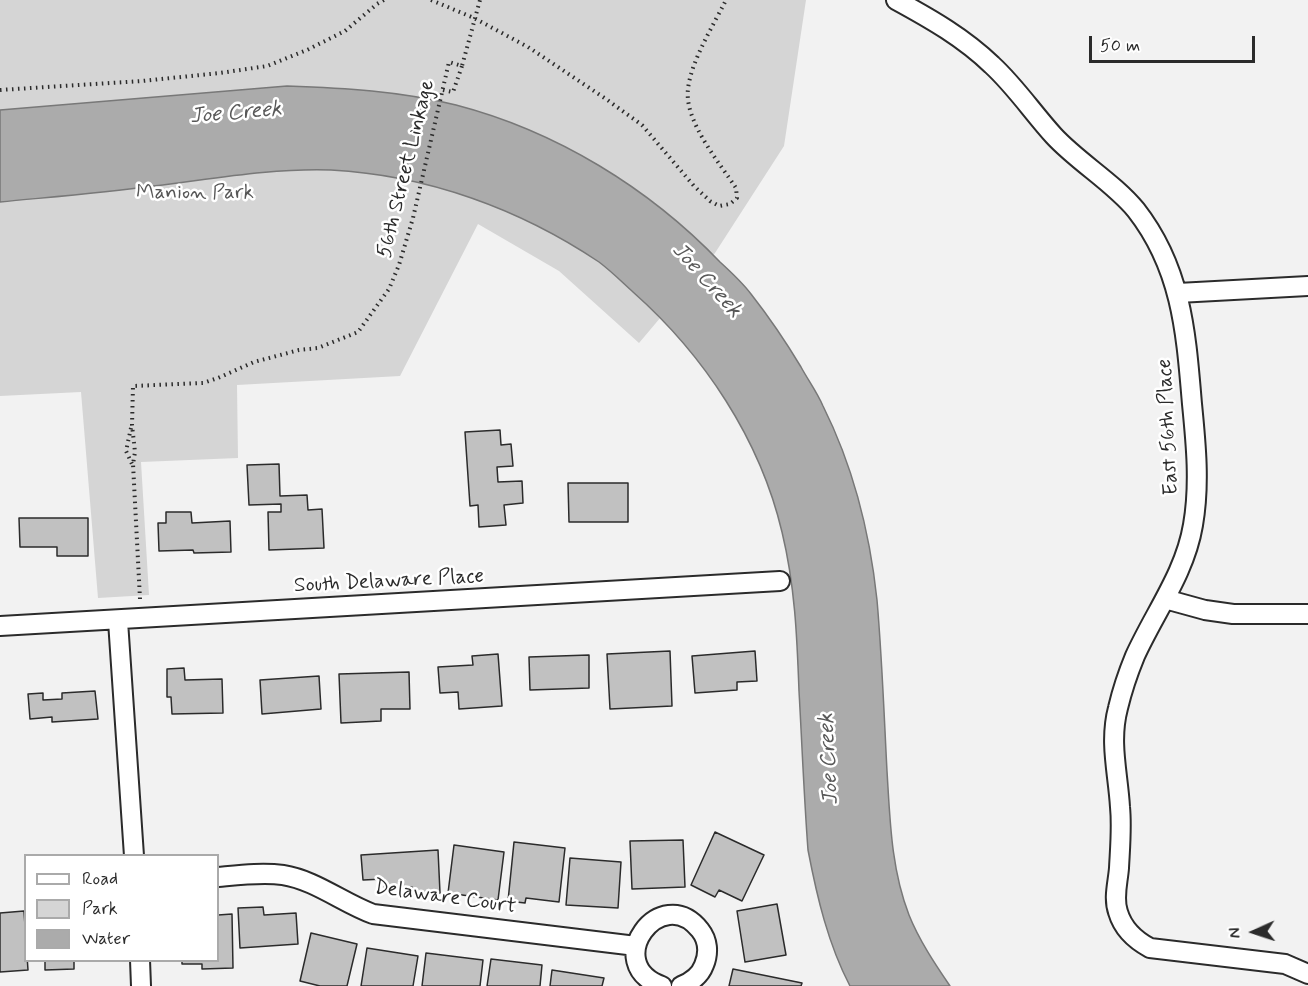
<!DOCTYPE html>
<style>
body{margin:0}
#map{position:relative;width:1308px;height:986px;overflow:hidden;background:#f2f2f2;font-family:Mynerve,sans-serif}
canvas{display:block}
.legend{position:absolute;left:24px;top:854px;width:195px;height:108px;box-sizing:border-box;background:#fff;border:2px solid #aaa;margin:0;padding:8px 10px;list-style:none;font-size:18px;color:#2b2b2b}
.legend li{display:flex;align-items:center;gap:12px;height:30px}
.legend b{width:30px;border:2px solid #aaa}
.north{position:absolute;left:1224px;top:902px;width:60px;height:60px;-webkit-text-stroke:4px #fff;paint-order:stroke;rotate:267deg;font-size:16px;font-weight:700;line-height:24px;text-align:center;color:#2b2b2b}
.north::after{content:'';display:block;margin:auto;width:21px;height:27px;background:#2b2b2b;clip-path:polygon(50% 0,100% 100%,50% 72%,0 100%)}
.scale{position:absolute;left:1089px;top:36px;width:166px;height:27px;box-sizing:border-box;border:3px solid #2b2b2b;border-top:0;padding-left:8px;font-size:18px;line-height:21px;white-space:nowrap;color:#2b2b2b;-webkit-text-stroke:4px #fff;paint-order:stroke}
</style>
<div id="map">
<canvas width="1308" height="986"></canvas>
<ul class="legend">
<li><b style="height:8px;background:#fff"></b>Road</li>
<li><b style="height:16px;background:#d5d5d5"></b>Park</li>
<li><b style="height:16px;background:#ababab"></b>Water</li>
</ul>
<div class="north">N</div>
<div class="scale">50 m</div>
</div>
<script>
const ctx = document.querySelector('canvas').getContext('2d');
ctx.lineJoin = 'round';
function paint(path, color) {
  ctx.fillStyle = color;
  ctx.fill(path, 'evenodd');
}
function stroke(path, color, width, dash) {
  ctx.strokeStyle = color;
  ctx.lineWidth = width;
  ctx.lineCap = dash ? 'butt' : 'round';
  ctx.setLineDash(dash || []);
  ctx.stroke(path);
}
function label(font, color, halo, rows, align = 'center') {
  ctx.font = font + ' Mynerve,sans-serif';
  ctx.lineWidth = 5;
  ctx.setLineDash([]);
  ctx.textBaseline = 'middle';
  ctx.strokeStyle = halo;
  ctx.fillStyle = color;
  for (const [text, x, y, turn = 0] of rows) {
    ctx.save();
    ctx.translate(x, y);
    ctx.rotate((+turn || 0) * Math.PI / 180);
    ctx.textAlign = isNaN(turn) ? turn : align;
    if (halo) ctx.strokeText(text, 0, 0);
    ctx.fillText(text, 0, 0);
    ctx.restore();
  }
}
const green = new Path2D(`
 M 0,0 L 806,0 L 784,146 L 715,253 L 639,343 L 559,271 L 478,224 L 400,376 L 237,385 L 238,458 L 141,462 L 149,595 L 98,598 L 81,392 L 0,396 Z`);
const water = new Path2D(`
 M 287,86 C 344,88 400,91 456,105 C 556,131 649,188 720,262 C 731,272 742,282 751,294 C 769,317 786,342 801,367 C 808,380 817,392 823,406 C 853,466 870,534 877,600 C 882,657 884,714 887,771 C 890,819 891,869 909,915 C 919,940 935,964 950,986 L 850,986 C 828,944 817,897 808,850 C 804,797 802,744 799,691 C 797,636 795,586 782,532 C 760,439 704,355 633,292 C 622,282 611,271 599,262 C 520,209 427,175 331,170 C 271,168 212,179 153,186 C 102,193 51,197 0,202 L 0,110 Z`);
const building = new Path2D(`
 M 500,430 L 501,445 L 511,444 L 513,466 L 497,467 L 498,482 L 522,481 L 523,503 L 504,505 L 506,525 L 479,527 L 478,505 L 470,506 L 465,432 Z
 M 279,464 L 280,496 L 307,495 L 308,510 L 322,509 L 324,548 L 269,550 L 268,512 L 281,512 L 281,504 L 249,505 L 247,465 Z
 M 568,483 L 628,483 L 628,522 L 569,522 Z
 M 166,512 L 191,512 L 192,523 L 230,521 L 231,552 L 194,553 L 193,550 L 159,551 L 158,523 L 166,523 Z
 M 19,518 L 88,518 L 88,556 L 57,556 L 57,547 L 20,547 Z
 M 670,651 L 672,706 L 610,709 L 607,654 Z
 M 755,651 L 757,681 L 737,682 L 737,690 L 695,693 L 692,656 Z
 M 498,654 L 502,706 L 459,709 L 458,692 L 440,693 L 438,667 L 473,665 L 472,656 Z
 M 589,655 L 589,688 L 530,690 L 529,657 Z
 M 184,668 L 185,680 L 222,679 L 223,713 L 172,714 L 171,697 L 167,697 L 167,669 Z
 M 409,672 L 410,709 L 381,709 L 381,721 L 341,723 L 339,674 Z
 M 319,676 L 321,709 L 262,714 L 260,680 Z
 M 95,691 L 98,719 L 52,722 L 52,717 L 30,719 L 28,694 L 43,693 L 43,700 L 62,699 L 62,693 Z
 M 715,832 L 764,855 L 742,901 L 719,890 L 715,897 L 691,885 Z
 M 683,840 L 685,887 L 632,889 L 630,841 Z
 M 514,842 L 565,848 L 559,902 L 526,898 L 525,903 L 508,901 Z
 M 454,845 L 504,852 L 498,900 L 448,893 Z
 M 438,850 L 440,893 L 413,895 L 412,887 L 384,888 L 384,879 L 363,880 L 361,855 Z
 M 570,858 L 621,862 L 618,908 L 566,905 Z
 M 777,904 L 786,955 L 745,962 L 737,911 Z
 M 263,907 L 264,915 L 296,913 L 298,944 L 240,948 L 238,908 Z
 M 24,911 L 28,970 L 0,972 L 0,913 Z
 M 232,914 L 233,968 L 202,969 L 202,964 L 182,964 L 182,960 L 218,960 L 218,915 Z
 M 311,933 L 357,944 L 347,986 L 320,986 L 300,981 Z
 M 367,948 L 418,956 L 413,986 L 361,986 Z
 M 426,953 L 483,960 L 480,986 L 422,986 Z
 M 491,959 L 542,965 L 540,986 L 487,986 Z
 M 45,960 L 74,960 L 74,969 L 45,970 Z
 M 733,969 L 802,983 L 801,986 L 729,986 Z
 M 552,970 L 604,978 L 602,986 L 550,986 Z`);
const path = new Path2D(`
 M 431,0 L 474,18 L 528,47 L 606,99 L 642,125 L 694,186 L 710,201 L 719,206 L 730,204 L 737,198 L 736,188 C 719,162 684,121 688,89 C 691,61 713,26 726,0
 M 0,90 L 142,81 L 220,73 L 267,66 L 307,50 L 345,31 L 377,4 L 384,0
 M 443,90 L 453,92 L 462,66
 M 131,428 L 126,451 L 132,464
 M 140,599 L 133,464 L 135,452 L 132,425 L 133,386 L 203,383 L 218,378 L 254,362 L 299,350 L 318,348 L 358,332 L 389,289 L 399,265 L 413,218 L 449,62 L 462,66 L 480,0`);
const minor = new Path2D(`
 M 896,0 C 931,19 964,38 992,65 C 1015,86 1033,113 1054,136 C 1078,162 1114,183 1136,210 C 1182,269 1186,333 1192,404 C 1196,444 1200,485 1193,525 C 1185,573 1155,612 1135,656 C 1128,673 1122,691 1118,708 C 1109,742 1118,773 1120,807 C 1122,827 1120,848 1119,868 C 1118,882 1113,898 1118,912 C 1123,929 1135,940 1150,948 L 1285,964 L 1308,974
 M 1178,293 L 1308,286
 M 1165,599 L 1205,610 L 1233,614 L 1308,614
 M 118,621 L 134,856
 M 0,626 L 780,581
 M 218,877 C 239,875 262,872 283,875 C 315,880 343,903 373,914 L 636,946
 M 140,960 L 141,986
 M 662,986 C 600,964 661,881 700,930 C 708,940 709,953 704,965 C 700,976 691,982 681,986`);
const streetNames = [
 ["56th Street Linkage",407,169,-76],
 ["East 56th Place",1169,427,-93],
 ["South Delaware Place",389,582,-3],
 ["Delaware Court",445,898,8]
];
const parkNames = [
 ["Manion Park",195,194]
];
const waterNames = [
 ["Joe Creek",236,114,-5],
 ["Joe Creek",706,281,48],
 ["Joe Creek",830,759,-93]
];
paint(green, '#d5d5d5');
paint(water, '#ababab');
stroke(water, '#787878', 1.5);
paint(building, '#c1c1c1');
stroke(building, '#2b2b2b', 1.5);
stroke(minor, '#2b2b2b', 22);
stroke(path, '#2b2b2b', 4, [1.5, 4.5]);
stroke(minor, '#fff', 18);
label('21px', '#2b2b2b', '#fff', streetNames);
label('21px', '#565656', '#fff', parkNames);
label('italic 22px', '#585858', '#fff', waterNames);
</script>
